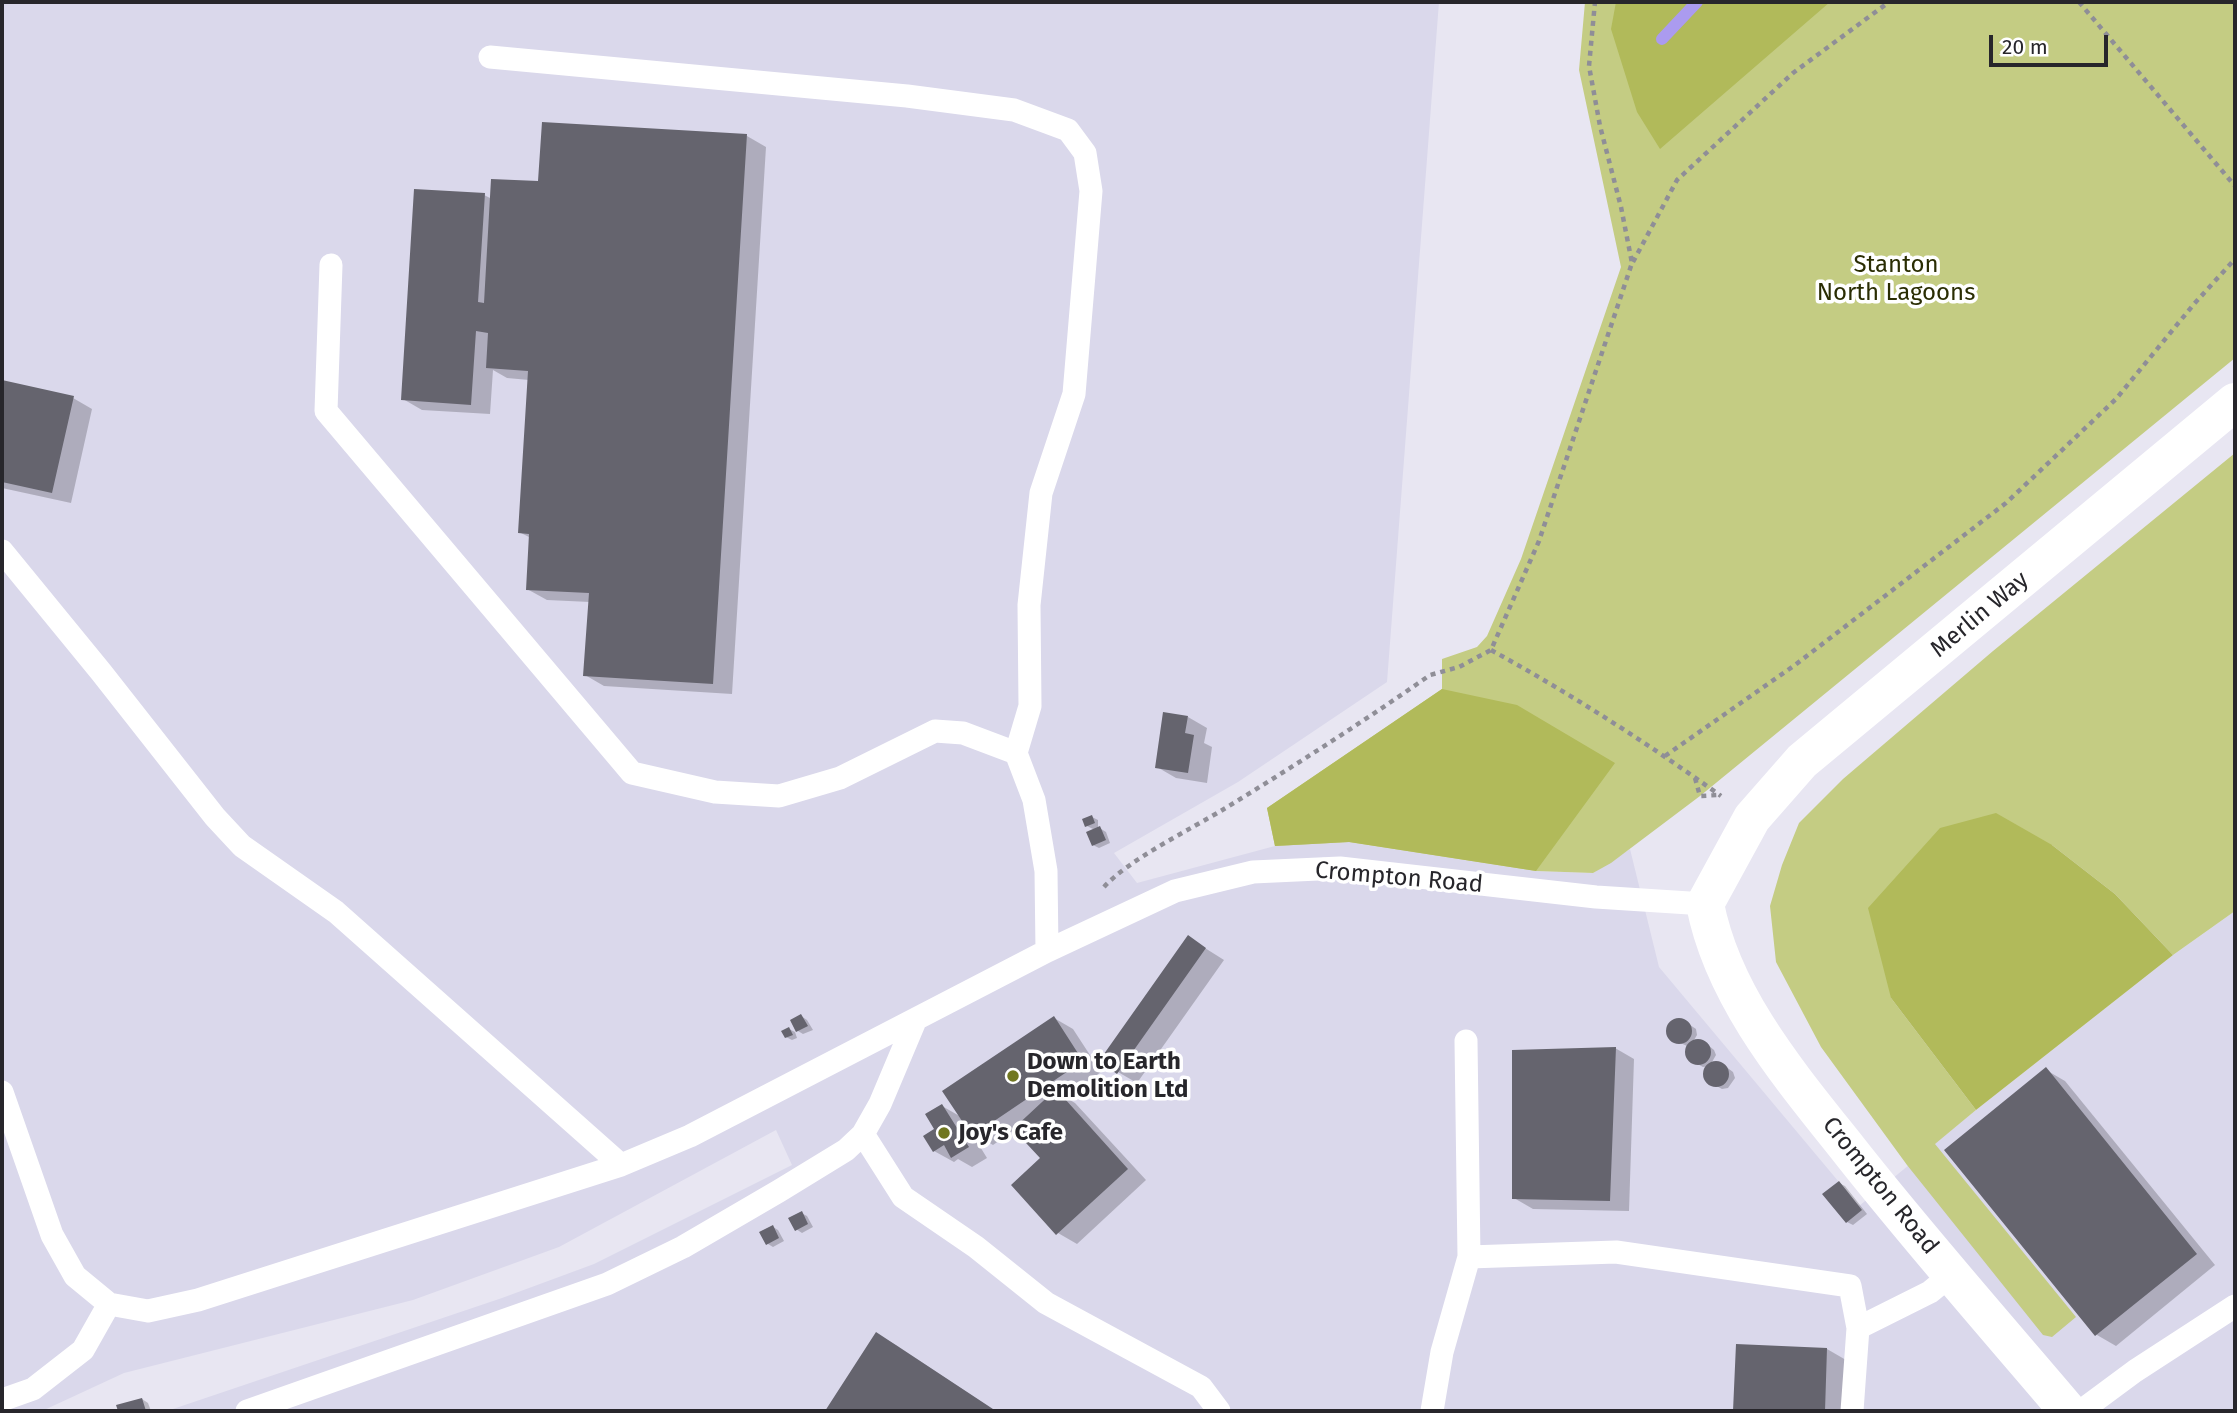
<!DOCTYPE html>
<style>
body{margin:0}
#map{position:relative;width:2237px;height:1413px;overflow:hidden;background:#e8e6f2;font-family:"Fira Sans",sans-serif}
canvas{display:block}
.frame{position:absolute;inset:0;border:4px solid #27262b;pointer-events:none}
.scale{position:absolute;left:1989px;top:35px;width:119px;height:32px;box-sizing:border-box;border:4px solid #27262b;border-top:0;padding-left:9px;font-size:21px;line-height:24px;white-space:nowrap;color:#27262b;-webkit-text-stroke:5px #fff;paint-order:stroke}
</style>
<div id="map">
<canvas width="2237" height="1413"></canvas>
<div class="frame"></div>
<div class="scale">20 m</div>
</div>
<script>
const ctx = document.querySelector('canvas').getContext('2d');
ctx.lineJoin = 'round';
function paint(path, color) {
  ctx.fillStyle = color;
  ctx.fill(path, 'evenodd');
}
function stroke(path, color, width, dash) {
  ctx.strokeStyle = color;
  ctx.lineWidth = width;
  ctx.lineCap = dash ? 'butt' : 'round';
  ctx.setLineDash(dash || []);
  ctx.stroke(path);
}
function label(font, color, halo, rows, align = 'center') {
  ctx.font = font + ' "Fira Sans",sans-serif';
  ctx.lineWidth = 7;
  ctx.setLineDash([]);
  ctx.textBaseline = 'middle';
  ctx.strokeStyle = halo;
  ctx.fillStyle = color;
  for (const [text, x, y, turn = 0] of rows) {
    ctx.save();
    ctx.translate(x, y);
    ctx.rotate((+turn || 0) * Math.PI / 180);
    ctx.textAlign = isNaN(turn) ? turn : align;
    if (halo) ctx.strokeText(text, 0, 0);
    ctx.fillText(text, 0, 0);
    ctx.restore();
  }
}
const built = new Path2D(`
 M 2,2 L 1439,2 L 1387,682 L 1238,782 L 1114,853 L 1137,883 L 1275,846 L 1296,844 L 1349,842 L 1536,871 L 1593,873 L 1630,849 L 1659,967 L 1859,1206 L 1976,1110 L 2173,955 L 2235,911 L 2235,1411 L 167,1411 L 502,1298 L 594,1264 L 792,1165 L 776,1130 L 559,1247 L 413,1300 L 124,1373 L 42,1411 L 2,1411 Z`);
const green = new Path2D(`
 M 1585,2 L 2235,2 L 2235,358 L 1700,796 L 1611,863 L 1593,873 L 1536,871 L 1349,842 L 1275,846 L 1267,808 L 1442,689 L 1442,659 L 1477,647 L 1487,636 L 1521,559 L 1621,267 L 1579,70 Z
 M 2235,453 L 2235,911 L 2173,955 L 2115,894 L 2052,845 L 1891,998 L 1976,1110 L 1935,1144 L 2076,1317 L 2052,1337 L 2043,1335 L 1907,1165 L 1821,1047 L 1776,962 L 1770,906 L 1782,865 L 1799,823 L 1843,779 L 1993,651 Z`);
const forest = new Path2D(`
 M 1616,2 L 1830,2 L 1660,149 L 1637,112 L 1611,29 Z
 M 1442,689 L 1517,705 L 1615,763 L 1536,871 L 1349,842 L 1275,846 L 1267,808 Z
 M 1996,813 L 2052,845 L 2115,894 L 2173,955 L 1976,1110 L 1891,998 L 1868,908 L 1940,828 Z`);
const shadow = new Path2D(`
 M 747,136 L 766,147 L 732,694 L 604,686 L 585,675 L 590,602 L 547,600 L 527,589 L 531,538 L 519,532 L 529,380 L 507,378 L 493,370 L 490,414 L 422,410 L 403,399 L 484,195 L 492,199 L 540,183 Z
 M 2,382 L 73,398 L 92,409 L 71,503 L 2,488 Z
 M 1188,717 L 1207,728 L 1204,743 L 1212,747 L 1207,783 L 1176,778 L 1157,767 Z
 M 1092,817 L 1098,820 L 1098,827 L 1106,832 L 1110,843 L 1099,848 L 1093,845 L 1095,830 L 1087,826 Z
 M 1189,938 L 1224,960 L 1137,1083 L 1118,1072 Z
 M 801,1016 L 807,1020 L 813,1030 L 803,1034 L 798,1031 Z
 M 1054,1018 L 1073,1029 L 1101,1072 L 1065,1097 L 1075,1103 L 1146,1180 L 1077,1244 L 1058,1233 L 1043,1158 L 1016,1129 L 993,1145 L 971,1132 L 987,1158 L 972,1167 L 958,1159 L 954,1162 L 934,1151 L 942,1106 L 963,1118 Z
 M 1677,1020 L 1684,1021 L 1696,1029 L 1697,1035 L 1694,1040 L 1703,1041 L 1714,1050 L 1716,1055 L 1712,1062 L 1721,1063 L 1733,1072 L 1735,1078 L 1728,1088 L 1722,1089 L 1709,1082 L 1705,1071 L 1711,1066 L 1703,1067 L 1690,1060 L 1687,1055 L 1687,1046 L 1672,1039 L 1669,1035 L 1669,1028 Z
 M 789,1029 L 795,1032 L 797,1038 L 792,1040 L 786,1037 Z
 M 1615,1048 L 1634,1059 L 1629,1211 L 1533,1209 L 1514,1198 Z
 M 2046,1070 L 2065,1081 L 2215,1265 L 2116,1346 L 2097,1335 L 1946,1150 Z
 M 1839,1183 L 1845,1186 L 1867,1214 L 1853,1225 L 1847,1222 Z
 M 801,1213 L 807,1216 L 813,1227 L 802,1233 L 796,1229 Z
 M 773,1227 L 778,1230 L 784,1241 L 773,1247 L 768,1244 Z
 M 877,1334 L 896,1345 L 995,1411 L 827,1411 Z
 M 1737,1346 L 1827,1349 L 1846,1360 L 1844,1411 L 1734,1411 Z
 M 142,1399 L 148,1403 L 151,1411 L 120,1411 L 118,1406 Z`);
const stream = new Path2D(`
 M 1662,39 L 1697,2`);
const building = new Path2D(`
 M 542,122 L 747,134 L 713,684 L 583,676 L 589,593 L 526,590 L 529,534 L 518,533 L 528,371 L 486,368 L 488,333 L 476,331 L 471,405 L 401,400 L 414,189 L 485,193 L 478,302 L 484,303 L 491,179 L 538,181 Z
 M 2,380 L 74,396 L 52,493 L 2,482 Z
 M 1163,712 L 1188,716 L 1185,733 L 1194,735 L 1188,773 L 1155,768 Z
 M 1092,815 L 1095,823 L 1085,827 L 1082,819 Z
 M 1100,826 L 1106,840 L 1092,846 L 1086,832 Z
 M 1188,935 L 1206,948 L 1117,1074 L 1099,1061 Z
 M 801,1014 L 808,1026 L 796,1032 L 790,1020 Z
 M 1054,1016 L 1083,1061 L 972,1136 L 942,1091 Z
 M1666 1031a13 13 0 1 1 26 0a13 13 0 1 1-26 0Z
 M 789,1027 L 793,1035 L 785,1038 L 781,1031 Z
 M1685 1052a13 13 0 1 1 26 0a13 13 0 1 1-26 0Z
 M 1616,1047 L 1610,1201 L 1512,1199 L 1512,1050 Z
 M1703 1074a13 13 0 1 1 26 0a13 13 0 1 1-26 0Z
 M 2046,1067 L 2197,1254 L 2095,1336 L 1944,1150 Z
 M 1056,1089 L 1128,1169 L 1056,1235 L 1011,1185 L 1040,1158 L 1013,1129 Z
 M 942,1104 L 969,1147 L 951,1158 L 944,1145 L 933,1152 L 923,1136 L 934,1129 L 925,1114 Z
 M 1839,1181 L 1862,1210 L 1846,1223 L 1822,1194 Z
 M 802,1211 L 808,1224 L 795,1231 L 788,1218 Z
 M 773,1225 L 779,1238 L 766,1245 L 759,1232 Z
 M 876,1332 L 996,1411 L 825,1411 Z
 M 1736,1344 L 1827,1348 L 1825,1411 L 1733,1411 Z
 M 142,1398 L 146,1411 L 118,1411 L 116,1405 Z`);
const path = new Path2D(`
 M 2079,2 L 2235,186
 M 1633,262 L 1677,180 L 1793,73 L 1889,2
 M 1491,650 C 1571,694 1647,743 1721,796
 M 1665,756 L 1795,665 L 2006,503 L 2116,399 L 2194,304 L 2235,259
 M 1695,778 L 1700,796 L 1718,795
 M 1104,887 C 1128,860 1191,829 1224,809 C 1294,766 1363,722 1430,675 L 1459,667 L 1491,650 L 1539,541 L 1632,263 L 1621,207 L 1600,126 L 1589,66 L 1595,2`);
const lane = new Path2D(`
 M 490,57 L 907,96 L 1014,110 L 1068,130 L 1085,153 L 1091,191 L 1074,394 L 1041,493 L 1029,605 L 1030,706 L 1016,753
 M 331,265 L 326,411 L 632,773 L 715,792 L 779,796 L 840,778 L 935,731 L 963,733 L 1016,753 L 1034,800 L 1046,871 L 1047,951
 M 2,551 L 101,672 L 215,817 L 242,846 L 336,912 L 621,1165 L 690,1136 L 1047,951 L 1175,891 L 1253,872 L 1340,868 L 1596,897 L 1705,904
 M 1466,1041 L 1469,1257
 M 2,1092 L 52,1235 L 75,1276 L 109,1304 L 148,1311 L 198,1300 L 621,1165
 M 863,1134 L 903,1197 L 976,1247 L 1046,1303 L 1201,1387 L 1219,1411
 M 1858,1328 L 1930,1292 L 1952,1274
 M 2,1400 L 33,1389 L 83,1350 L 109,1304
 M 247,1411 L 607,1284 L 683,1247 L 779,1191 L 846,1150 L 863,1134 L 880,1104 L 915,1021
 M 1432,1411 L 1442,1352 L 1469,1257 L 1616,1252 L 1850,1286 L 1858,1328 L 1852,1411
 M 2081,1411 L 2135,1371 L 2235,1306`);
const secondary = new Path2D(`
 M 2068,1411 C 1995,1325 1919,1239 1849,1150 C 1791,1077 1723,998 1705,904 L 1752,818 L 1802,761 L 2235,402`);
const markers = [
 [1013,1076,7,"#707720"],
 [944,1133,7,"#707720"]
];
const parkNames = [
 ["Stanton",1896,265],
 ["North Lagoons",1896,293]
];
const streetNames = [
 ["Merlin Way",1980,615,-40],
 ["Crompton Road",1399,878,5],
 ["Crompton Road",1880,1186,51]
];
const poiNames = [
 ["Down to Earth",1027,1062],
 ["Demolition Ltd",1027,1090],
 ["Joy's Cafe",958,1133]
];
paint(built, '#dad8eb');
paint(green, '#c4cc83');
paint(forest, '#b1ba5a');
paint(shadow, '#0003');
stroke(stream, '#ab9bef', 12);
paint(building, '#65646e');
stroke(path, '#8f8e97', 4.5, [5, 5]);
stroke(lane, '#fff', 23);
stroke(secondary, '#fff', 38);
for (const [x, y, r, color] of markers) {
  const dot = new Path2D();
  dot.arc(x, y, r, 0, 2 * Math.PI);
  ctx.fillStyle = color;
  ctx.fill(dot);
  stroke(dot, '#fff', 2.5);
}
label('24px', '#2a2d03', '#fff', parkNames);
label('24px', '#27262b', '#fff', streetNames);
label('bold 24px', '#27262b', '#fff', poiNames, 'left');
</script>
